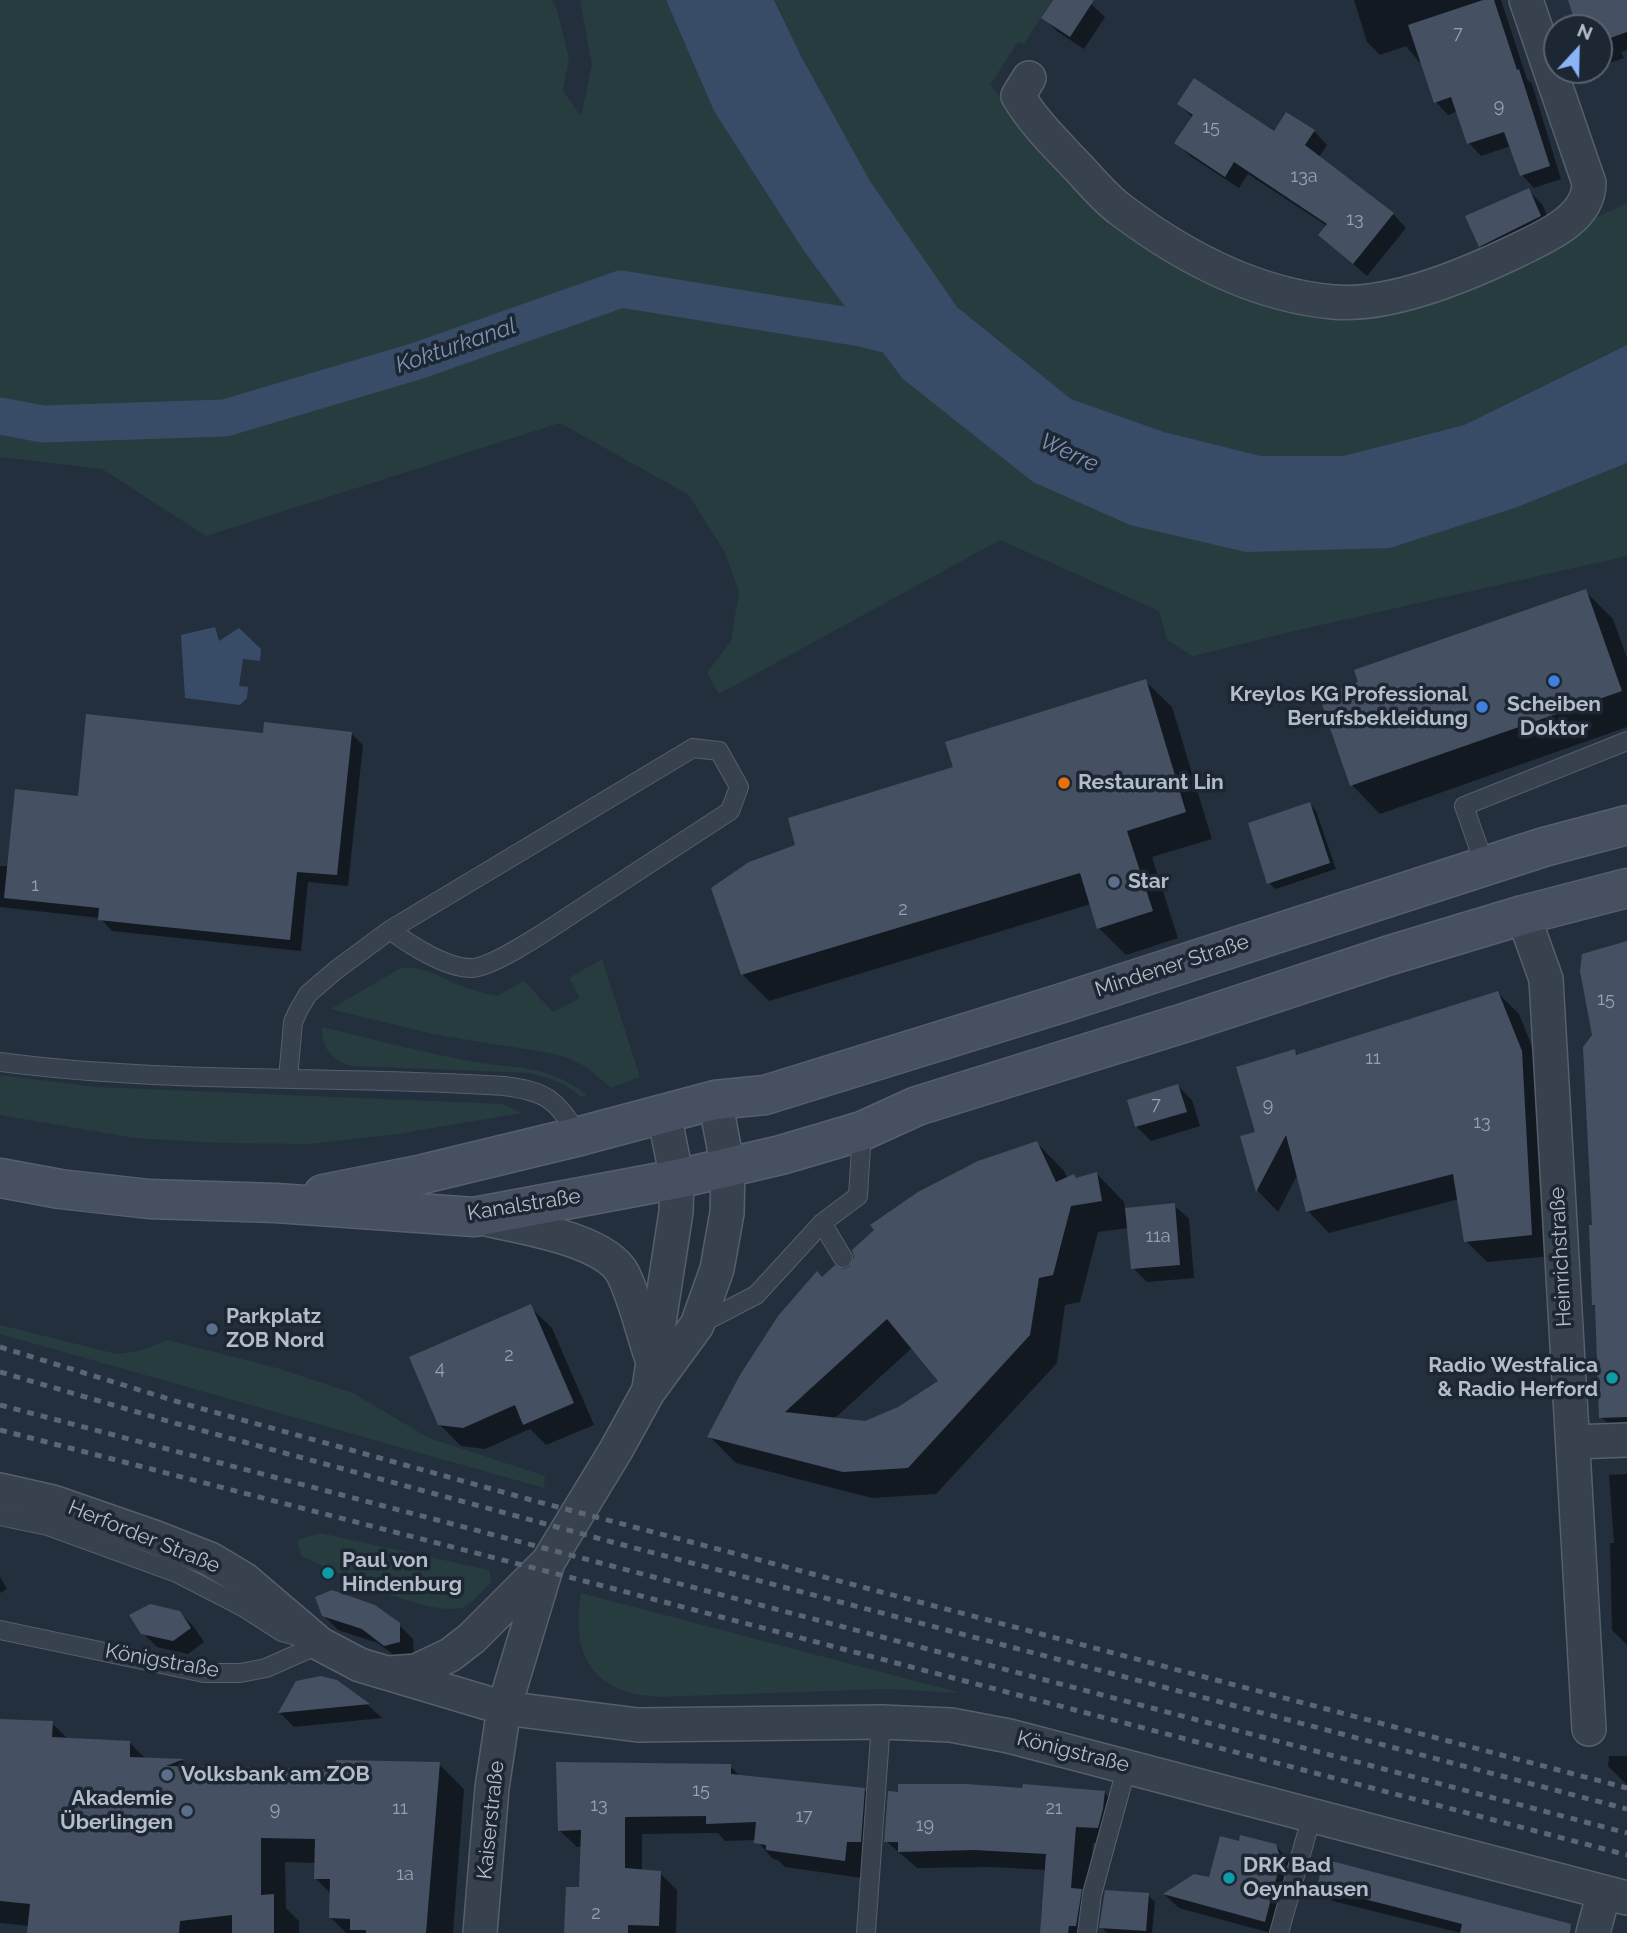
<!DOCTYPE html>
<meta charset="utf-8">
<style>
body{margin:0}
#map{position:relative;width:1627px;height:1933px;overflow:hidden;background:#242f3e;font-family:Raleway,sans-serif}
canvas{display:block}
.north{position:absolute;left:1543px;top:14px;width:70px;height:70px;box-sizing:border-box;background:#1d2633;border:2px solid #59626f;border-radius:50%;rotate:22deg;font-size:19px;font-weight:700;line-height:28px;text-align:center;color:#b4bcc9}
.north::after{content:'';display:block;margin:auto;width:24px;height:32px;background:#8ab4f8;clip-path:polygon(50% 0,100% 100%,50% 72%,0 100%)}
</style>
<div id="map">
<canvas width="1627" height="1933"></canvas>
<div class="north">N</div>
</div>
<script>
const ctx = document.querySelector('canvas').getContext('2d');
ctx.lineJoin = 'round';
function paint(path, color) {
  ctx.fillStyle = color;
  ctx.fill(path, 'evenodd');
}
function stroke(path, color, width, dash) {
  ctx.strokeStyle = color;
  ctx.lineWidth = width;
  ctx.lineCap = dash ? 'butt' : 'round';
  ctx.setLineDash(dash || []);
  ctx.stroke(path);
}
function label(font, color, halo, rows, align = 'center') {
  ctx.font = font + ' Raleway,sans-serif';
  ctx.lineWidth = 7;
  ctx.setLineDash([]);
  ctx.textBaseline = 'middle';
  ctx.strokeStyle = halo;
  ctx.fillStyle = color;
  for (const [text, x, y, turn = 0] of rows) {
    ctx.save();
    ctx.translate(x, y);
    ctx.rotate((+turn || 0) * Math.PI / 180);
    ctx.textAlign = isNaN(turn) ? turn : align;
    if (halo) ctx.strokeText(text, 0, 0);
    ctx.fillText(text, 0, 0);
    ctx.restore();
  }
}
const green = new Path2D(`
 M 0,0 L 552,0 L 557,10 L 569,59 L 563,91 L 581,116 L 592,65 L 580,0 L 666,0 L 714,111 L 903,379 L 1390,548 L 1515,508 L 1627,463 L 1627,556 L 1290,632 L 1193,656 L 1167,640 L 1159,611 L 1000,540 L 719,694 L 707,673 L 731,641 L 739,591 L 724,551 L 689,495 L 560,423 L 206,536 L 102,469 L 0,457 Z
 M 774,0 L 1052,0 L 1024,44 L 1018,42 L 990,85 L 1023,126 L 1113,215 L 1335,314 L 1576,227 L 1627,203 L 1627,345 L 1464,425 L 1343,456 L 1261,456 L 1164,432 L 1071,399 L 957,307 L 870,181 L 802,58 Z
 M 602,959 L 640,1077 L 611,1088 L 586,1067 L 569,1058 L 549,1053 L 432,1034 L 331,1009 L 399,969 C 420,963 439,977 458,985 C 471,990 484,993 497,996 L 524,981 L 553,1012 L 580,998 L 569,978 Z
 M 322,1027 C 369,1038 417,1051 464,1060 C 514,1070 544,1062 587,1095 L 581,1097 C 565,1083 550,1078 529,1073 L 352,1066 C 332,1060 321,1048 322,1027 Z
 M 0,1075 L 96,1087 L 502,1104 L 522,1113 L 398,1134 L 309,1144 L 221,1143 L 134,1138 L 0,1115 Z
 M 0,1325 L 117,1354 L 143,1350 L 167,1340 L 277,1368 L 353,1393 L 429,1438 L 545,1476 L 544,1488 L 0,1334 Z
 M 320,1533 L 489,1570 L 491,1582 C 484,1589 476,1599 468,1605 C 439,1624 332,1569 301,1556 L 297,1540 Z
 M 581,1593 L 961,1693 L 888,1689 L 657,1697 C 647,1695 634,1695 624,1691 C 580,1676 573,1633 581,1593 Z`);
const water = new Path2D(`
 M 666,0 L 774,0 L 802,58 L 870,181 L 957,307 L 1071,399 L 1164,432 L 1261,456 L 1343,456 L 1464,425 L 1627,345 L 1627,463 L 1515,508 L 1390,548 L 1246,552 L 1130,525 L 1033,482 L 903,379 L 869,334 L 861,328 L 804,251 L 714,111 Z
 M 215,627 L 219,641 L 239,628 L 261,649 L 260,661 L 243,659 L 239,686 L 248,687 L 247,698 L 240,705 L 185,698 L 181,635 Z`);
const shadow = new Path2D(`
 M 1055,0 L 1087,0 L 1105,17 L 1084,49 L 1058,32 L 1044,18 Z
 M 1354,0 L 1501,0 L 1527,79 L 1532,84 L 1561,179 L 1534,188 L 1522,175 L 1511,146 L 1481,156 L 1469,143 L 1458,111 L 1448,115 L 1436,102 L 1422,61 L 1419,62 L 1406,46 L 1380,55 L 1367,42 Z
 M 1570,0 L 1627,0 L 1627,50 L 1621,52 L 1624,58 L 1601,66 L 1599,65 L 1599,28 L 1579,28 Z
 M 1179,104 L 1275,133 L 1314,131 L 1327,145 L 1319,157 L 1393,214 L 1406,228 L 1367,276 L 1320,235 L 1327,226 L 1248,174 L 1239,188 L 1190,156 L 1177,143 L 1193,118 Z
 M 1528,190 L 1542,204 L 1554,231 L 1494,260 L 1480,246 Z
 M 1585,591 L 1613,619 L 1627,658 L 1627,727 L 1380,814 L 1352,785 L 1321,697 L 1361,683 Z
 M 1145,681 L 1172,707 L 1212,839 L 1152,857 L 1178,938 L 1126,955 L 1099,928 L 1091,904 L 769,1001 L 742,974 L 797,847 Z
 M 351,733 L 363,745 L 348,886 L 308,882 L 301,951 L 112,931 L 100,918 L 0,907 L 0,866 L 8,866 L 80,798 L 264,734 Z
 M 1310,804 L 1316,811 L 1336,869 L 1276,889 L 1269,883 Z
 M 1627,943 L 1627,1439 L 1623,1439 L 1601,1417 L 1597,1308 L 1593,1304 L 1594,1036 Z
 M 1498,993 L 1519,1014 L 1543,1074 L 1553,1256 L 1487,1262 L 1466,1241 L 1459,1199 L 1329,1233 L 1308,1211 L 1298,1174 L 1278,1212 L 1258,1191 L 1242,1137 L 1257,1133 L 1294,1051 L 1299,1056 Z
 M 1178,1086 L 1192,1100 L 1200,1126 L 1151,1141 L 1137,1127 L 1129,1101 Z
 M 1037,1143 L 1064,1171 L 1068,1179 L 1077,1179 L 1097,1174 L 1124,1202 L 1125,1210 L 1174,1205 L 1189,1219 L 1194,1278 L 1147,1282 L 1133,1268 L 1129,1228 L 1098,1232 L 1080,1302 L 1065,1305 L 1057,1363 L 936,1494 L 872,1498 L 736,1463 L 709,1436 L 822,1279 L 851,1269 ZM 913,1347 L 941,1382 L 899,1409 L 865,1422 L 834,1419 Z
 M 530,1307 L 552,1328 L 594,1425 L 546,1445 L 530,1429 L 485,1449 L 461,1446 L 439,1424 Z
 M 1627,1474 L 1627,1645 L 1612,1630 L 1610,1543 L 1614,1543 L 1609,1475 Z
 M 0,1577 L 7,1589 L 0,1593 Z
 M 179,1612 L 194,1627 L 204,1642 L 188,1654 L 157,1647 L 143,1633 Z
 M 323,1615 L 399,1625 L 413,1639 L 414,1656 L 399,1659 L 378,1643 L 338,1630 Z
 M 336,1681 L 369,1706 L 382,1718 L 294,1727 L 280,1713 L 297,1683 Z
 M 0,1721 L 52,1723 L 69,1740 L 130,1743 L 146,1759 L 183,1761 L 190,1768 L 330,1771 L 439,1764 L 464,1789 L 453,1933 L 346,1933 L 331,1918 L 331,1894 L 316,1879 L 316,1863 L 285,1862 L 286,1908 L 299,1921 L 299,1933 L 28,1933 L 29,1926 L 0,1923 Z
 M 1609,1756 L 1627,1756 L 1627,1785 L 1608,1766 Z
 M 730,1766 L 741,1777 L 864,1790 L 882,1807 L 862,1878 L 785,1867 L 778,1860 L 773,1859 L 756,1840 L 725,1841 L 718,1833 L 642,1834 L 642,1871 L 660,1873 L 677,1890 L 676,1933 L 566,1933 L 581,1889 L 582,1847 L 577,1847 L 559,1830 Z
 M 1104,1792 L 1121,1810 L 1115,1845 L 1093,1843 L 1089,1898 L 1095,1933 L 1042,1933 L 1047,1870 L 992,1867 L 917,1868 L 886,1841 Z
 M 1275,1845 L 1289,1860 L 1295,1875 L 1271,1933 L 1179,1908 L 1165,1895 L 1195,1875 L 1210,1879 Z
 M 1319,1886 L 1552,1933 L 1461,1933 L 1333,1901 Z
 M 1148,1895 L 1155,1902 L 1152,1933 L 1107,1933 L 1101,1927 Z`);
const canal = new Path2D(`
 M 0,416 L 43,424 L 225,418 L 417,361 L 621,289 L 861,328 L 910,340`);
const building = new Path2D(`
 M 1053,0 L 1094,0 L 1070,37 L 1041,18 Z
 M 1483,0 L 1494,0 L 1517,70 L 1519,69 L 1550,166 L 1520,176 L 1504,132 L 1467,144 L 1451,97 L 1434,103 L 1408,25 Z
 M 1568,0 L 1627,0 L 1627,32 L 1599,42 L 1599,28 L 1577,28 Z
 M 1194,78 L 1274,131 L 1286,112 L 1315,130 L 1305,145 L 1394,213 L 1353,264 L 1318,235 L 1327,224 L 1234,162 L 1225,177 L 1174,143 L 1193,115 L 1177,104 Z
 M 1529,188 L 1541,216 L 1479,247 L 1465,216 Z
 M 1586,589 L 1622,691 L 1350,786 L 1319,696 L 1358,682 L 1354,670 Z
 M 1146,679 L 1186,812 L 1127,831 L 1153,911 L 1097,929 L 1080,873 L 741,975 L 711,888 L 749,862 L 795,845 L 788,818 L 953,767 L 945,742 Z
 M 86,714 L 263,733 L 264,722 L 352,732 L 337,875 L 297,872 L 290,940 L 98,920 L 99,908 L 4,898 L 15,789 L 78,796 Z
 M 1310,802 L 1330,863 L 1267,884 L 1248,823 Z
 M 1627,941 L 1627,1417 L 1599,1418 L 1595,1305 L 1592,1305 L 1589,1225 L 1592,1225 L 1583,1047 L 1592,1035 L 1580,971 L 1582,954 Z
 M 1498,991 L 1522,1051 L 1532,1235 L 1464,1242 L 1453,1174 L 1306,1212 L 1286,1135 L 1256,1192 L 1240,1136 L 1255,1132 L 1236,1067 L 1295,1049 L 1296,1055 Z
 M 1178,1084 L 1187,1112 L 1135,1127 L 1127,1100 Z
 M 1037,1141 L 1056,1182 L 1074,1174 L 1076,1178 L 1097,1172 L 1102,1201 L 1071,1206 L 1053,1275 L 1039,1278 L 1030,1335 L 908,1468 L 843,1472 L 707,1437 L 740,1375 L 778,1316 L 817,1271 L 822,1277 L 835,1265 L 843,1269 L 849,1267 L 854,1258 L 852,1250 L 874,1230 L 870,1225 L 918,1192 L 978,1161 ZM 887,1319 L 938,1381 L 898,1407 L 865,1421 L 785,1412 Z
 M 1175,1203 L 1180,1265 L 1131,1269 L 1125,1208 Z
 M 531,1304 L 574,1403 L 523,1425 L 515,1405 L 463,1428 L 438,1425 L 409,1357 Z
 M 332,1590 L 375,1605 L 400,1623 L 400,1642 L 384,1646 L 362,1629 L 322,1616 L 315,1597 Z
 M 150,1604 L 180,1611 L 191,1628 L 173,1641 L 141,1634 L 129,1615 Z
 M 321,1676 L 337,1680 L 370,1704 L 278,1713 L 296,1681 Z
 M 0,1719 L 53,1721 L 52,1737 L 130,1741 L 130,1757 L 184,1759 L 166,1766 L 329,1769 L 337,1760 L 440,1762 L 426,1933 L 366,1933 L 366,1930 L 350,1930 L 350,1919 L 329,1918 L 330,1879 L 314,1879 L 315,1839 L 261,1838 L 261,1895 L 274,1894 L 274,1933 L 232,1933 L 232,1915 L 180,1921 L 179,1933 L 27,1933 L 30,1904 L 0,1901 Z
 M 556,1762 L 731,1764 L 731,1774 L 865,1788 L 861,1842 L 847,1842 L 845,1861 L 766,1850 L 766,1845 L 754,1843 L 756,1822 L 706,1824 L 706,1816 L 625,1817 L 625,1868 L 661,1871 L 659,1926 L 628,1925 L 628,1933 L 564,1933 L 566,1887 L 579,1887 L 581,1830 L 558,1831 Z
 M 898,1784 L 966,1784 L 1022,1788 L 1023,1784 L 1105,1791 L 1103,1809 L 1098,1828 L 1076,1827 L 1071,1888 L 1082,1889 L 1076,1926 L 1069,1926 L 1068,1933 L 1040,1933 L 1046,1854 L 974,1850 L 898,1852 L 898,1842 L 884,1842 L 888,1791 L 898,1792 Z
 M 1240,1835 L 1276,1844 L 1281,1860 L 1265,1922 L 1163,1894 L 1194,1874 L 1209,1877 L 1220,1836 L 1239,1841 Z
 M 1324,1859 L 1571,1924 L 1570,1933 L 1460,1933 L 1462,1924 L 1317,1887 Z
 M 1105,1890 L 1149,1893 L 1146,1931 L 1099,1928 Z`);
const lane = new Path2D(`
 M 1485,866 L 1464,806 L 1627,741
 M 0,1062 C 167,1084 336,1075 504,1086 C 550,1092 554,1100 580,1136
 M 288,1079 L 293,1022 L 298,1011 L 308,994 L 336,970 L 390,930 L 693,748 L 719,751 L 739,787 L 730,811 C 681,843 632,875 583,907 C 561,921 495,968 471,968 C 446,968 410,945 390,930
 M 822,1223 L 843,1258
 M 698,1325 L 756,1295 L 822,1223 L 858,1196 L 862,1131
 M 0,1516 L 48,1526 L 177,1573 L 243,1607 L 282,1632 L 297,1636
 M 0,1630 L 204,1673 L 240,1673 L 266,1668 L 320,1644
 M 866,1933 L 881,1722
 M 1087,1933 L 1092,1894 L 1127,1766
 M 1279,1933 L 1312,1815`);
const street = new Path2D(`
 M 1029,78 L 1018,96 C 1033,121 1052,140 1072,161 C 1088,177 1103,197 1121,210 C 1182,256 1256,295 1333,302 C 1391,307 1469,274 1520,249 C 1547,236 1589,218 1589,183 L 1526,0
 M 1523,915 L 1546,979 L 1589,1729
 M 477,1217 C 514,1226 605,1238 623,1274 C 635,1298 642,1330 651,1356
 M 649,1388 L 676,1212 L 677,1179 L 664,1114
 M 1574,1442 L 1627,1440
 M 0,1490 L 53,1502 L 154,1537 L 210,1559 L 245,1580 L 320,1644 L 360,1665 L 504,1708 L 638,1725 L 881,1722 L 951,1725 L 1009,1736 L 1627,1898
 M 389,1673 L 416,1671 L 450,1655 L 472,1638 L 548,1562 L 616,1450 L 648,1392 L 697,1325 L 717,1269 L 727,1213 L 728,1168 L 715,1100
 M 480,1933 L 492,1788 L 504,1708 L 547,1565
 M 1593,1933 L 1604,1892`);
const secondary = new Path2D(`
 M 0,1178 L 60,1189 L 149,1199 L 276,1203 L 474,1217 L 677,1179 L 781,1155 L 862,1131 L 917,1106 L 1187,1022 L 1387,956 L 1523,915 L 1627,888
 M 323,1194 L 423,1174 L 580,1136 L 715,1100 L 765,1095 L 1059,1004 L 1544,847 L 1627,825`);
const rail = new Path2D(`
 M 0,1347 L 185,1404 L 535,1501 L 1627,1788
 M 0,1372 L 178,1424 L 612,1542 L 1627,1809
 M 0,1405 L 1627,1833
 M 0,1430 L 588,1582 L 1627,1855`);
const markers = [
 [1554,681,7,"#3f7fe0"],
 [1482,707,7,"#3f7fe0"],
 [1064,783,7,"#e8710a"],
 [1114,882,7,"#5c6f8a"],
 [212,1329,7,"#5c6f8a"],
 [1612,1378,7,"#0f9aa8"],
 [328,1573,7,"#0f9aa8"],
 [167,1775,7,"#5c6f8a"],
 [187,1811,7,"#5c6f8a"],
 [1229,1878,7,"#0f9aa8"]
];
const numberNames = [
 ["7",1458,34],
 ["9",1499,107],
 ["15",1211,128],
 ["13a",1304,177],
 ["13",1355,220],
 ["1",35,886],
 ["2",903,910],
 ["15",1606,1000],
 ["11",1373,1059],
 ["7",1156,1105],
 ["9",1268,1106],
 ["13",1482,1123],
 ["11a",1158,1237],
 ["2",509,1356],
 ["4",440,1369],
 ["15",701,1791],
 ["13",599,1806],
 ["11",400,1809],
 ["21",1054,1809],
 ["9",275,1810],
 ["17",804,1817],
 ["19",925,1826],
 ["1a",405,1875],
 ["2",596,1914]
];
const poiNames = [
 ["Kreylos KG Professional",1468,695,"right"],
 ["Berufsbekleidung",1468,719,"right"],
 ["Scheiben",1554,705,"center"],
 ["Doktor",1554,729,"center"],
 ["Restaurant Lin",1078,783],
 ["Star",1128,882],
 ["Parkplatz",226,1317],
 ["ZOB Nord",226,1341],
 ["Radio Westfalica",1598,1366,"right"],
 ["& Radio Herford",1598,1390,"right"],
 ["Paul von",342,1561],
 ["Hindenburg",342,1585],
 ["Volksbank am ZOB",181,1775],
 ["Akademie",173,1799,"right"],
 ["Überlingen",173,1823,"right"],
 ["DRK Bad",1243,1866],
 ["Oeynhausen",1243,1890]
];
const streetNames = [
 ["Mindener Straße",1172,966,-18],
 ["Kanalstraße",524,1205,-9],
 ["Heinrichstraße",1561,1257,-93],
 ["Herforder Straße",144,1537,22],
 ["Königstraße",162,1661,10],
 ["Königstraße",1073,1752,14],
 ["Kaiserstraße",491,1820,-84]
];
const waterNames = [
 ["Kokturkanal",456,346,-19],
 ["Werre",1069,453,25]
];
paint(green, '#263c3f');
paint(water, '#394c67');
paint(shadow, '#0007');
stroke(canal, '#394c67', 37);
paint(building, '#455162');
stroke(lane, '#565f6c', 20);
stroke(street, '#565f6c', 36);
stroke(secondary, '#565f6c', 41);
stroke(lane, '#38414e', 18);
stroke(street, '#38414e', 33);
stroke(secondary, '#465061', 38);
stroke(rail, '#5a6575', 5, [7, 7]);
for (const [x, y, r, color] of markers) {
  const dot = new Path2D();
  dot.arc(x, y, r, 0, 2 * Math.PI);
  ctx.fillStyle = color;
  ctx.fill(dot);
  stroke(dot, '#1d2633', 2.5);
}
label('18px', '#98a1af', null, numberNames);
label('bold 21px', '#b4bcc9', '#1d2633', poiNames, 'left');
label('21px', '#b4bcc9', '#1d2633', streetNames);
label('italic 23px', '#7c92b1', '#1d2633', waterNames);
</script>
